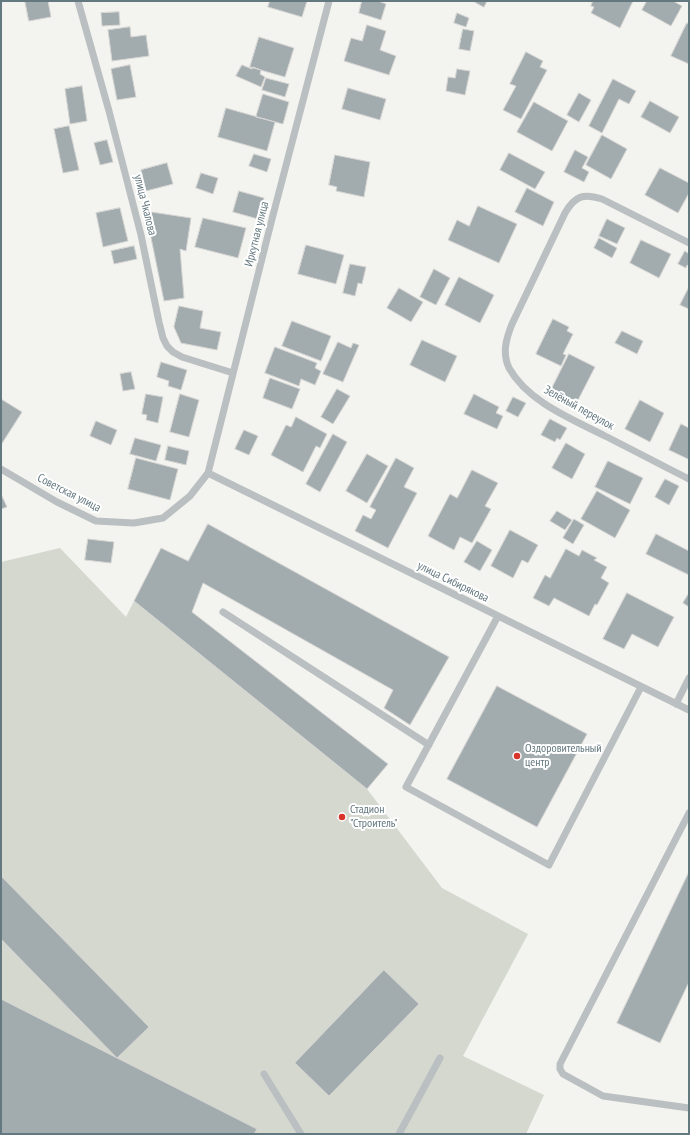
<!DOCTYPE html>
<meta charset="utf-8">
<style>
body{margin:0}
#map{position:relative;width:690px;height:1135px;overflow:hidden;background:#f3f3ef;font-family:"PT Sans Narrow",sans-serif}
canvas{display:block}
.frame{position:absolute;inset:0;border:2px solid #64787f;pointer-events:none}
</style>
<div id="map">
<canvas width="690" height="1135"></canvas>
<div class="frame"></div>
</div>
<script>
const ctx = document.querySelector('canvas').getContext('2d');
ctx.lineJoin = 'round';
function paint(path, color) {
  ctx.fillStyle = color;
  ctx.fill(path, 'evenodd');
}
function stroke(path, color, width, dash) {
  ctx.strokeStyle = color;
  ctx.lineWidth = width;
  ctx.lineCap = dash ? 'butt' : 'round';
  ctx.setLineDash(dash || []);
  ctx.stroke(path);
}
function label(font, color, halo, rows, align = 'center') {
  ctx.font = font + ' "PT Sans Narrow",sans-serif';
  ctx.lineWidth = 4;
  ctx.setLineDash([]);
  ctx.textBaseline = 'middle';
  ctx.strokeStyle = halo;
  ctx.fillStyle = color;
  for (const [text, x, y, turn = 0] of rows) {
    ctx.save();
    ctx.translate(x, y);
    ctx.rotate((+turn || 0) * Math.PI / 180);
    ctx.textAlign = isNaN(turn) ? turn : align;
    if (halo) ctx.strokeText(text, 0, 0);
    ctx.fillText(text, 0, 0);
    ctx.restore();
  }
}
const green = new Path2D(`
 M 60,548 L 126,617 L 134,601 L 367,789 L 442,888 L 528,934 L 463,1056 L 544,1095 L 526,1134 L 1,1134 L 1,562 Z`);
const building = new Path2D(`
 M 25,1 L 48,1 L 51,17 L 29,21 Z
 M 270,1 L 307,1 L 302,17 L 268,7 Z
 M 362,1 L 378,1 L 386,4 L 381,20 L 359,13 Z
 M 473,1 L 487,1 L 484,7 Z
 M 593,1 L 633,1 L 620,28 L 591,13 L 594,7 L 591,6 Z
 M 647,1 L 673,1 L 682,6 L 671,26 L 642,10 Z
 M 119,12 L 120,25 L 102,26 L 101,13 Z
 M 457,13 L 469,18 L 466,27 L 454,23 Z
 M 687,23 L 689,24 L 689,64 L 671,56 Z
 M 367,25 L 386,31 L 380,50 L 396,56 L 389,75 L 344,61 L 351,38 L 362,41 Z
 M 130,27 L 131,37 L 146,35 L 149,56 L 112,61 L 108,30 Z
 M 463,29 L 474,31 L 470,51 L 459,49 Z
 M 259,37 L 294,48 L 285,77 L 250,67 Z
 M 526,52 L 543,61 L 540,67 L 547,70 L 521,119 L 503,110 L 516,86 L 510,84 Z
 M 130,65 L 136,97 L 117,100 L 111,69 Z
 M 242,65 L 252,69 L 253,67 L 261,70 L 260,74 L 265,77 L 261,87 L 236,76 Z
 M 457,69 L 470,71 L 465,95 L 446,91 L 448,77 L 455,78 Z
 M 266,78 L 289,84 L 285,97 L 262,90 Z
 M 613,79 L 636,91 L 629,104 L 619,99 L 602,133 L 589,126 Z
 M 82,86 L 87,121 L 70,124 L 65,89 Z
 M 348,88 L 386,99 L 380,120 L 342,109 Z
 M 579,93 L 591,100 L 579,122 L 567,115 Z
 M 263,94 L 289,102 L 283,124 L 256,117 Z
 M 650,101 L 679,117 L 670,133 L 641,117 Z
 M 534,102 L 568,121 L 552,151 L 517,132 Z
 M 226,108 L 275,122 L 267,151 L 218,137 Z
 M 69,126 L 79,170 L 63,173 L 54,129 Z
 M 602,135 L 627,149 L 611,179 L 586,165 Z
 M 107,140 L 113,162 L 100,165 L 94,143 Z
 M 575,150 L 588,157 L 582,168 L 589,172 L 584,182 L 564,172 Z
 M 509,153 L 545,172 L 535,189 L 500,170 Z
 M 254,154 L 271,159 L 267,172 L 249,166 Z
 M 335,155 L 370,162 L 364,197 L 336,191 L 337,187 L 329,185 Z
 M 167,163 L 173,184 L 146,191 L 141,170 Z
 M 660,168 L 689,183 L 689,193 L 678,213 L 645,195 Z
 M 201,173 L 218,178 L 213,194 L 196,188 Z
 M 527,188 L 554,202 L 543,226 L 515,212 Z
 M 239,191 L 264,198 L 258,219 L 233,212 Z
 M 478,206 L 517,224 L 499,263 L 448,240 L 457,220 L 469,226 Z
 M 120,208 L 128,241 L 103,247 L 96,213 Z
 M 145,211 L 191,218 L 186,251 L 180,249 L 184,298 L 164,301 L 149,228 L 146,228 Z
 M 203,218 L 246,228 L 238,258 L 195,247 Z
 M 607,219 L 625,228 L 617,244 L 599,236 Z
 M 599,238 L 617,248 L 612,258 L 594,248 Z
 M 641,240 L 671,254 L 659,278 L 630,263 Z
 M 306,245 L 344,255 L 336,284 L 298,274 Z
 M 134,246 L 137,259 L 114,264 L 111,251 Z
 M 685,251 L 689,254 L 689,266 L 687,265 L 686,268 L 678,264 Z
 M 350,264 L 366,267 L 362,284 L 358,283 L 355,296 L 343,293 Z
 M 434,269 L 450,278 L 436,305 L 420,297 Z
 M 459,277 L 494,295 L 480,323 L 445,305 Z
 M 689,287 L 689,309 L 680,305 Z
 M 399,288 L 423,302 L 411,322 L 387,308 Z
 M 179,306 L 203,311 L 200,328 L 221,332 L 217,350 L 181,343 L 174,327 Z
 M 553,319 L 569,327 L 567,331 L 573,334 L 563,354 L 566,355 L 561,366 L 536,354 Z
 M 292,321 L 331,336 L 321,361 L 282,346 Z
 M 622,331 L 643,341 L 637,354 L 615,343 Z
 M 422,340 L 457,356 L 445,382 L 410,365 Z
 M 338,342 L 351,348 L 353,343 L 359,345 L 343,382 L 323,374 Z
 M 275,347 L 317,363 L 315,368 L 321,371 L 315,385 L 301,379 L 299,386 L 265,373 Z
 M 569,354 L 595,367 L 576,404 L 550,392 Z
 M 161,362 L 187,370 L 181,390 L 168,386 L 169,381 L 157,377 Z
 M 131,372 L 135,389 L 123,391 L 120,374 Z
 M 270,378 L 300,389 L 292,409 L 263,398 Z
 M 337,389 L 350,396 L 333,424 L 321,417 Z
 M 146,394 L 163,397 L 158,423 L 146,420 L 147,415 L 142,414 Z
 M 180,394 L 199,400 L 189,437 L 170,432 Z
 M 474,394 L 499,407 L 496,413 L 503,416 L 497,429 L 464,414 Z
 M 513,397 L 526,403 L 518,417 L 506,411 Z
 M 1,399 L 22,412 L 1,445 Z
 M 640,400 L 664,413 L 650,442 L 625,429 Z
 M 296,417 L 327,434 L 320,448 L 316,446 L 303,472 L 271,455 L 286,425 L 291,427 Z
 M 550,419 L 567,428 L 560,440 L 557,438 L 555,442 L 541,435 Z
 M 96,421 L 117,430 L 111,445 L 90,436 Z
 M 681,424 L 689,428 L 689,457 L 688,459 L 669,450 Z
 M 244,430 L 258,436 L 249,455 L 235,449 Z
 M 333,434 L 347,442 L 320,492 L 306,484 Z
 M 135,438 L 161,445 L 156,461 L 130,454 Z
 M 566,443 L 585,454 L 572,479 L 552,468 Z
 M 168,446 L 189,451 L 186,465 L 165,460 Z
 M 367,454 L 388,466 L 367,503 L 346,491 Z
 M 136,458 L 178,469 L 170,500 L 128,489 Z
 M 396,458 L 414,468 L 404,487 L 417,493 L 388,548 L 355,531 L 363,515 L 371,519 L 376,510 L 370,507 Z
 M 608,461 L 643,478 L 630,504 L 595,487 Z
 M 472,470 L 498,483 L 485,506 L 491,509 L 472,543 L 460,537 L 454,550 L 428,536 L 450,494 L 457,498 Z
 M 665,479 L 679,486 L 669,505 L 655,497 Z
 M 597,491 L 630,510 L 615,538 L 581,519 Z
 M 1,494 L 7,507 L 1,509 Z
 M 557,511 L 572,520 L 565,530 L 550,521 Z
 M 574,519 L 584,525 L 573,544 L 563,538 Z
 M 208,524 L 449,657 L 410,725 L 384,708 L 393,690 L 203,583 L 192,612 L 388,764 L 367,789 L 134,601 L 161,548 L 188,561 Z
 M 510,530 L 538,545 L 528,563 L 522,560 L 513,578 L 491,566 Z
 M 656,534 L 689,551 L 689,575 L 646,554 Z
 M 88,539 L 114,542 L 111,563 L 85,560 Z
 M 477,541 L 492,550 L 480,571 L 464,562 Z
 M 566,549 L 579,556 L 582,550 L 597,558 L 594,560 L 607,567 L 601,578 L 609,583 L 597,605 L 595,604 L 589,616 L 554,598 L 549,606 L 533,598 L 545,575 L 550,578 Z
 M 627,593 L 674,617 L 658,647 L 632,634 L 624,649 L 603,639 Z
 M 689,593 L 689,607 L 683,603 Z
 M 497,686 L 587,734 L 537,827 L 447,779 Z
 M 689,872 L 689,982 L 660,1043 L 617,1023 Z
 M 1,876 L 149,1027 L 117,1058 L 1,939 Z
 M 384,970 L 419,1004 L 329,1096 L 295,1063 Z
 M 1,999 L 257,1129 L 254,1134 L 1,1134 Z`);
const minor = new Path2D(`
 M 78,1 L 109,111 L 141,235 L 159,322 L 163,338 L 167,346 L 173,352 L 182,357 L 233,373
 M 689,243 L 602,199 C 583,193 575,196 565,213 L 512,324 C 506,339 502,353 509,368 C 528,402 572,419 605,436 C 633,450 661,465 689,479
 M 1,469 L 57,502 L 96,521 L 134,523 L 163,518 L 190,496 L 208,473 L 272,219 L 329,1
 M 208,473 L 689,710
 M 223,612 L 429,745
 M 498,616 L 406,787 L 549,865 L 641,687
 M 676,704 L 689,678
 M 689,813 L 560,1064 L 560,1069 L 563,1074 L 603,1096 L 689,1108
 M 264,1074 L 301,1134
 M 399,1134 L 440,1058`);
const markers = [
 [517,756,4,"#d8342b"],
 [342,817,4,"#d8342b"]
];
const streetNames = [
 ["улица Чкалова",145,205,76],
 ["Иркутная улица",257,234,-76],
 ["Зелёный переулок",579,408,29],
 ["Советская улица",69,493,27],
 ["улица Сибирякова",453,582,26]
];
const poiNames = [
 ["Оздоровительный",525,749],
 ["центр",525,763],
 ["Стадион",350,810],
 ["\"Строитель\"",350,824]
];
paint(green, '#d4d8cf');
paint(building, '#a2acaf');
stroke(building, '#d5d4d2', 1);
stroke(minor, '#babfc1', 7);
for (const [x, y, r, color] of markers) {
  const dot = new Path2D();
  dot.arc(x, y, r, 0, 2 * Math.PI);
  ctx.fillStyle = color;
  ctx.fill(dot);
  stroke(dot, '#fff', 1.5);
}
label('12px', '#64787f', '#fff', streetNames);
label('12px', '#64787f', '#fff', poiNames, 'left');
</script>
